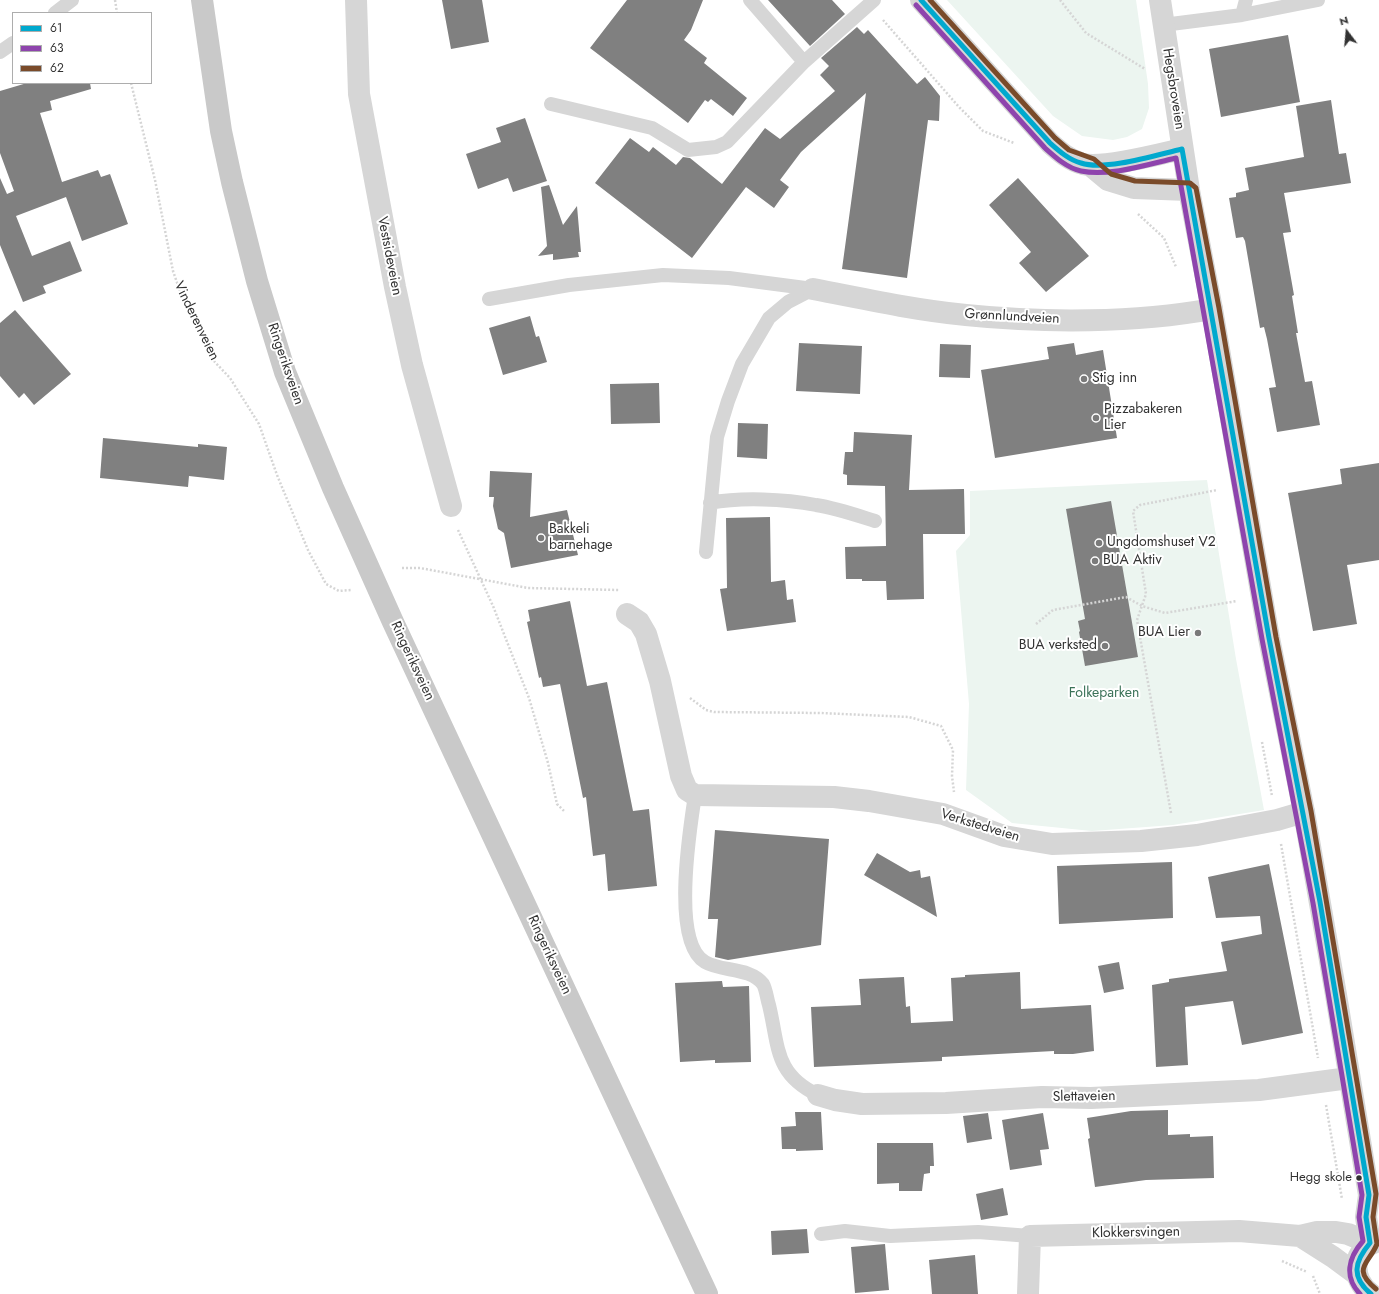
<!DOCTYPE html>
<meta charset="utf-8">
<style>
body{margin:0}
#map{position:relative;width:1379px;height:1294px;overflow:hidden;background:#fff;font-family:Jost,sans-serif}
canvas{display:block}
.legend{position:absolute;left:12px;top:12px;width:140px;height:72px;box-sizing:border-box;background:#fff;border:1px solid #adadad;margin:0;padding:5px 7px;list-style:none;font-size:12px;color:#323232}
.legend li{display:flex;align-items:center;gap:8px;height:20px}
.legend b{width:20px;border:1px solid #adadad}
.north{position:absolute;left:1327px;top:12px;width:40px;height:40px;-webkit-text-stroke:3px #fff;paint-order:stroke;rotate:344deg;font-size:11px;font-weight:700;line-height:16px;text-align:center;color:#323232}
.north::after{content:'';display:block;margin:auto;width:14px;height:18px;background:#323232;clip-path:polygon(50% 0,100% 100%,50% 72%,0 100%)}
</style>
<div id="map">
<canvas width="1379" height="1294"></canvas>
<ul class="legend">
<li><b style="height:5px;background:#00a9ce"></b>61</li>
<li><b style="height:5px;background:#8e44ad"></b>63</li>
<li><b style="height:5px;background:#7a4b2a"></b>62</li>
</ul>
<div class="north">N</div>
</div>
<script>
const ctx = document.querySelector('canvas').getContext('2d');
ctx.lineJoin = 'round';
function paint(path, color) {
  ctx.fillStyle = color;
  ctx.fill(path, 'evenodd');
}
function stroke(path, color, width, dash) {
  ctx.strokeStyle = color;
  ctx.lineWidth = width;
  ctx.lineCap = dash ? 'butt' : 'round';
  ctx.setLineDash(dash || []);
  ctx.stroke(path);
}
function label(font, color, halo, rows, align = 'center') {
  ctx.font = font + ' Jost,sans-serif';
  ctx.lineWidth = 4;
  ctx.setLineDash([]);
  ctx.textBaseline = 'middle';
  ctx.strokeStyle = halo;
  ctx.fillStyle = color;
  for (const [text, x, y, turn = 0] of rows) {
    ctx.save();
    ctx.translate(x, y);
    ctx.rotate((+turn || 0) * Math.PI / 180);
    ctx.textAlign = isNaN(turn) ? turn : align;
    if (halo) ctx.strokeText(text, 0, 0);
    ctx.fillText(text, 0, 0);
    ctx.restore();
  }
}
const green = new Path2D(`
 M 947,0 L 1136,0 L 1148,84 L 1149,108 L 1142,129 L 1127,137 L 1113,140 L 1082,136 L 1053,116 Z
 M 1207,480 L 1236,659 L 1264,810 L 1173,825 L 1092,831 L 1012,823 L 966,790 L 969,704 L 956,551 L 970,535 L 970,491 Z`);
const building = new Path2D(`
 M 442,0 L 482,0 L 489,42 L 451,49 Z
 M 627,0 L 703,0 L 691,30 L 684,40 L 707,58 L 704,63 L 747,98 L 733,116 L 711,99 L 708,102 L 705,100 L 688,123 L 590,48 Z
 M 768,0 L 832,0 L 845,14 L 810,46 Z
 M 857,27 L 864,34 L 868,30 L 917,84 L 925,77 L 940,96 L 939,121 L 928,120 L 907,278 L 842,269 L 866,93 L 801,152 L 780,180 L 789,187 L 774,208 L 746,187 L 692,258 L 595,183 L 630,138 L 649,152 L 653,147 L 676,165 L 683,157 L 690,158 L 722,184 L 765,128 L 780,139 L 835,91 L 820,75 L 829,66 L 821,58 Z
 M 1288,35 L 1300,102 L 1221,117 L 1209,49 Z
 M 27,83 L 90,83 L 91,89 L 50,101 L 52,110 L 40,113 L 62,182 L 98,170 L 101,177 L 110,174 L 128,224 L 82,241 L 66,197 L 16,216 L 32,256 L 70,241 L 82,271 L 43,286 L 46,293 L 23,302 L 0,245 L 0,178 L 7,194 L 14,191 L 0,153 L 0,91 Z
 M 1331,100 L 1339,154 L 1346,153 L 1351,183 L 1284,193 L 1291,232 L 1283,233 L 1294,295 L 1292,296 L 1298,333 L 1296,333 L 1305,382 L 1312,381 L 1320,425 L 1277,432 L 1269,388 L 1276,387 L 1267,339 L 1264,327 L 1260,328 L 1245,241 L 1243,237 L 1236,238 L 1229,198 L 1236,197 L 1236,193 L 1249,190 L 1245,168 L 1304,157 L 1296,106 Z
 M 525,118 L 547,181 L 513,192 L 508,178 L 478,189 L 466,154 L 501,142 L 496,128 Z
 M 1018,178 L 1089,256 L 1046,292 L 1019,263 L 1031,252 L 989,205 Z
 M 549,185 L 563,225 L 577,206 L 581,252 L 578,252 L 579,257 L 553,260 L 553,254 L 538,256 L 547,246 L 541,187 Z
 M 15,310 L 71,374 L 34,405 L 24,393 L 19,398 L 0,376 L 0,323 Z
 M 530,316 L 536,337 L 539,336 L 547,362 L 503,375 L 489,328 Z
 M 799,343 L 862,346 L 860,394 L 796,391 Z
 M 1074,343 L 1076,355 L 1103,350 L 1117,438 L 995,458 L 981,370 L 1049,359 L 1047,347 Z
 M 940,344 L 971,345 L 970,378 L 939,377 Z
 M 659,383 L 660,423 L 611,424 L 610,384 Z
 M 738,423 L 768,424 L 767,459 L 737,457 Z
 M 854,432 L 912,435 L 909,490 L 964,489 L 965,534 L 923,534 L 924,599 L 887,600 L 886,581 L 862,581 L 862,579 L 846,579 L 845,547 L 886,546 L 885,486 L 847,485 L 847,475 L 843,474 L 845,452 L 853,452 Z
 M 103,438 L 198,447 L 198,444 L 227,447 L 224,480 L 189,476 L 188,487 L 100,478 Z
 M 1379,463 L 1379,560 L 1347,565 L 1357,624 L 1313,631 L 1288,493 L 1342,484 L 1340,469 Z
 M 490,471 L 532,473 L 530,517 L 567,510 L 578,555 L 511,568 L 504,533 L 498,529 L 493,506 L 494,497 L 489,497 Z
 M 1111,501 L 1138,657 L 1085,666 L 1079,632 L 1080,631 L 1078,621 L 1085,619 L 1066,509 Z
 M 770,517 L 771,582 L 785,580 L 787,600 L 793,599 L 796,622 L 727,631 L 720,589 L 727,588 L 726,518 Z
 M 570,601 L 587,686 L 607,682 L 633,811 L 649,809 L 657,886 L 608,891 L 605,854 L 593,856 L 586,797 L 583,798 L 560,684 L 543,687 L 541,677 L 539,678 L 527,622 L 530,621 L 528,610 Z
 M 715,830 L 829,839 L 821,945 L 728,960 L 715,957 L 718,919 L 708,919 Z
 M 877,853 L 910,872 L 920,870 L 921,878 L 930,876 L 937,917 L 864,875 Z
 M 1172,862 L 1173,918 L 1059,924 L 1057,866 Z
 M 1269,864 L 1303,1033 L 1242,1045 L 1233,1001 L 1185,1007 L 1188,1065 L 1156,1067 L 1152,985 L 1169,982 L 1169,979 L 1227,971 L 1221,942 L 1262,934 L 1260,916 L 1216,918 L 1208,877 Z
 M 1119,962 L 1124,989 L 1104,993 L 1098,966 Z
 M 1020,972 L 1021,1009 L 1091,1005 L 1094,1051 L 1073,1054 L 1054,1054 L 1054,1051 L 942,1057 L 942,1061 L 814,1067 L 811,1007 L 861,1005 L 859,979 L 904,977 L 906,1007 L 910,1006 L 911,1023 L 953,1021 L 951,978 L 965,977 L 965,975 Z
 M 722,981 L 723,987 L 749,986 L 751,1062 L 715,1063 L 715,1060 L 680,1062 L 675,983 Z
 M 1168,1110 L 1168,1135 L 1190,1134 L 1190,1137 L 1213,1136 L 1214,1178 L 1146,1180 L 1095,1187 L 1088,1139 L 1090,1138 L 1087,1118 L 1131,1111 Z
 M 795,1112 L 821,1112 L 823,1150 L 796,1151 L 796,1149 L 782,1149 L 781,1127 L 796,1126 Z
 M 988,1113 L 992,1139 L 967,1143 L 963,1116 Z
 M 1043,1113 L 1049,1149 L 1040,1150 L 1042,1165 L 1010,1170 L 1002,1120 Z
 M 877,1143 L 933,1143 L 934,1166 L 930,1166 L 930,1173 L 924,1174 L 922,1191 L 899,1191 L 899,1183 L 877,1184 Z
 M 1003,1188 L 1008,1215 L 981,1220 L 976,1194 Z
 M 807,1229 L 809,1253 L 772,1255 L 771,1231 Z
 M 885,1244 L 889,1290 L 855,1293 L 851,1247 Z
 M 975,1255 L 978,1294 L 932,1294 L 929,1260 Z`);
const path = new Path2D(`
 M 115,0 L 117,13
 M 1060,0 L 1086,33 L 1145,69
 M 883,20 L 959,107 L 983,131 L 1014,143
 M 131,83 L 155,180 L 173,271 L 181,294 L 194,323 L 208,346 L 212,359 L 230,378 L 259,424 L 277,475 L 308,550 L 326,584 L 339,591 L 351,590
 M 1138,214 L 1164,238 L 1176,267
 M 458,530 L 493,606 L 529,698 L 548,763 L 557,804 L 564,811
 M 402,568 L 420,568 L 528,588 L 619,590
 M 1036,624 L 1053,610 L 1126,597 L 1142,606 L 1165,613 L 1237,601
 M 690,698 L 706,710 L 714,712 L 821,713 L 909,717 L 941,726 L 953,750 L 952,776 L 954,792
 M 1262,742 L 1272,796
 M 1171,813 L 1137,620 L 1146,594 L 1133,511 L 1140,505 L 1217,490
 M 1281,844 L 1318,1058
 M 1326,1105 L 1342,1199
 M 1282,1261 L 1307,1272
 M 1313,1276 L 1320,1294`);
const service = new Path2D(`
 M 55,13 L 72,0
 M 1242,15 L 1246,0
 M 1163,25 L 1242,15 L 1318,0
 M 0,52 L 13,43
 M 804,62 L 874,0
 M 551,104 L 652,128 L 688,150 L 716,147 L 727,142 L 804,62 L 750,0
 M 489,299 L 569,285 L 663,275 L 729,278 L 813,289
 M 710,503 C 741,497 785,499 816,505 C 836,508 856,515 875,521
 M 706,552 L 717,437 L 728,401 L 742,364 L 769,318 L 788,302 L 813,289
 M 695,795 C 690,828 671,942 705,962 C 722,972 750,967 763,984 C 766,989 767,999 769,1005 C 779,1046 774,1074 818,1095
 M 821,1234 L 845,1231 L 890,1236 L 978,1232 L 1030,1236`);
const minor = new Path2D(`
 M 356,0 L 359,94 L 395,287 L 412,365 L 451,506
 M 813,289 C 864,299 915,310 966,315 C 1044,323 1135,323 1212,309
 M 627,614 L 639,622 L 646,634 L 660,681 L 681,776 L 687,790 L 695,795 L 834,797 L 869,801 L 943,814 L 1004,836 L 1052,844 L 1141,841 L 1197,835 L 1277,820 L 1304,812
 M 818,1095 L 835,1100 L 862,1104 L 946,1103 L 1042,1097 L 1091,1098 L 1259,1090 L 1349,1078
 M 1300,1236 L 1333,1257 L 1356,1274
 M 1028,1294 L 1030,1236 L 1239,1231 L 1300,1236 L 1317,1232 L 1336,1232 L 1348,1234 L 1370,1243`);
const tertiary = new Path2D(`
 M 921,0 L 1050,143 C 1060,152 1069,160 1083,164 C 1103,169 1160,154 1182,149
 M 1160,0 L 1189,190 L 1212,309 L 1269,638 L 1304,812 L 1336,995 L 1369,1195 L 1366,1217 L 1370,1243
 M 1090,165 L 1108,180 L 1134,188 L 1189,190
 M 1371,1294 C 1350,1279 1351,1248 1379,1241`);
const primary = new Path2D(`
 M 202,0 L 221,131 L 232,182 L 257,281 L 285,372 L 333,488 L 393,622 L 707,1294`);
const bus1 = new Path2D(`
 M 921,0 L 1050,143 C 1059,151 1069,160 1081,163 C 1106,171 1156,155 1182,149 L 1269,638 L 1320,902 L 1369,1195 L 1366,1217 L 1370,1243 C 1354,1262 1351,1277 1371,1294`);
const bus2 = new Path2D(`
 M 916,5 L 1045,148 C 1055,157 1067,168 1081,171 C 1109,177 1149,164 1176,158 L 1262,639 L 1313,903 L 1362,1195 L 1359,1217 L 1363,1241 C 1348,1258 1344,1277 1360,1294`);
const bus3 = new Path2D(`
 M 930,0 L 1055,138 L 1069,150 L 1094,159 L 1111,174 L 1135,181 L 1190,183 L 1196,188 L 1219,308 L 1276,637 L 1311,811 L 1376,1194 L 1373,1217 L 1377,1244 C 1369,1264 1351,1268 1376,1289`);
const markers = [
 [1084,379,4,"#7a7a7a"],
 [1096,418,4,"#7a7a7a"],
 [541,538,4,"#7a7a7a"],
 [1099,543,4,"#7a7a7a"],
 [1095,561,4,"#7a7a7a"],
 [1198,633,4,"#7a7a7a"],
 [1105,646,4,"#7a7a7a"],
 [1359,1178,3.5,"#323232"]
];
const busNames = [
 ["Hegg skole",1352,1178]
];
const streetNames = [
 ["Hegsbroveien",1173,89,81],
 ["Vestsideveien",389,256,79],
 ["Grønnlundveien",1012,317,3],
 ["Vinderenveien",196,321,64],
 ["Ringeriksveien",285,364,71],
 ["Ringeriksveien",412,661,65],
 ["Verkstedveien",980,826,17],
 ["Ringeriksveien",549,955,65],
 ["Slettaveien",1084,1097,-1],
 ["Klokkersvingen",1136,1233,-1]
];
const poiNames = [
 ["Stig inn",1092,379],
 ["Pizzabakeren",1104,410],
 ["Lier",1104,426],
 ["Bakkeli",549,530],
 ["barnehage",549,546],
 ["Ungdomshuset V2",1107,543],
 ["BUA Aktiv",1103,561],
 ["BUA Lier",1190,633,"right"],
 ["BUA verksted",1097,646,"right"]
];
const parkNames = [
 ["Folkeparken",1104,694]
];
paint(green, '#ecf5f0');
paint(building, '#808080');
stroke(path, '#d5d5d5', 2.5, [2, 2]);
stroke(service, '#d6d6d6', 14);
stroke(minor, '#d6d6d6', 22);
stroke(tertiary, '#d6d6d6', 22);
stroke(primary, '#c9c9c9', 22);
stroke(bus1, '#00a9ce', 5);
stroke(bus2, '#8e44ad', 5);
stroke(bus3, '#7a4b2a', 5);
for (const [x, y, r, color] of markers) {
  const dot = new Path2D();
  dot.arc(x, y, r, 0, 2 * Math.PI);
  ctx.fillStyle = color;
  ctx.fill(dot);
  stroke(dot, '#fff', 1.5);
}
label('13px', '#323232', '#fff', busNames, 'right');
label('14px', '#323232', '#fff', streetNames);
label('14px', '#323232', '#fff', poiNames, 'left');
label('14px', '#3b7258', '#fff', parkNames);
</script>
